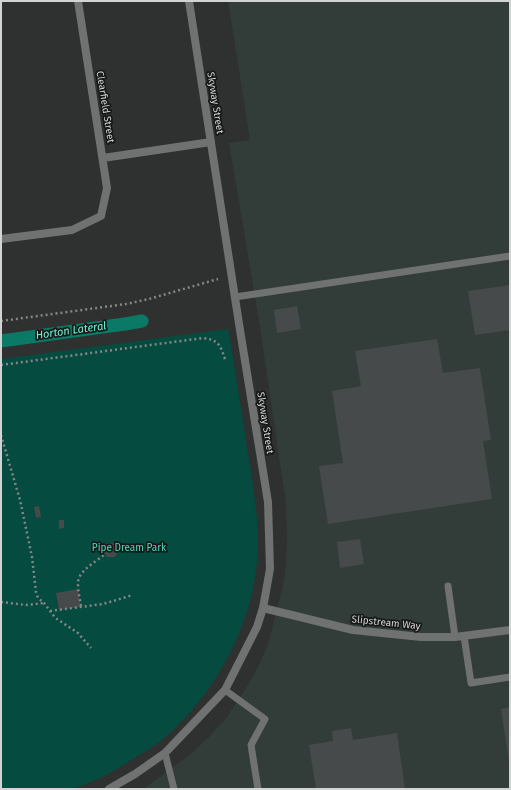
<!DOCTYPE html>
<style>
body{margin:0}
#map{position:relative;width:511px;height:790px;overflow:hidden;background:#2e3130;font-family:"Fira Sans",sans-serif}
canvas{display:block}
.frame{position:absolute;inset:0;border:2px solid #d2d4d3;pointer-events:none}
</style>
<div id="map">
<canvas width="511" height="790"></canvas>
<div class="frame"></div>
</div>
<script>
const ctx = document.querySelector('canvas').getContext('2d');
ctx.lineJoin = 'round';
function paint(path, color) {
  ctx.fillStyle = color;
  ctx.fill(path, 'evenodd');
}
function stroke(path, color, width, dash) {
  ctx.strokeStyle = color;
  ctx.lineWidth = width;
  ctx.lineCap = dash ? 'butt' : 'round';
  ctx.setLineDash(dash || []);
  ctx.stroke(path);
}
function label(font, color, halo, rows, align = 'center') {
  ctx.font = font + ' "Fira Sans",sans-serif';
  ctx.lineWidth = 3.5;
  ctx.setLineDash([]);
  ctx.textBaseline = 'middle';
  ctx.strokeStyle = halo;
  ctx.fillStyle = color;
  for (const [text, x, y, turn = 0] of rows) {
    ctx.save();
    ctx.translate(x, y);
    ctx.rotate((+turn || 0) * Math.PI / 180);
    ctx.textAlign = isNaN(turn) ? turn : align;
    if (halo) ctx.strokeText(text, 0, 0);
    ctx.fillText(text, 0, 0);
    ctx.restore();
  }
}
const built = new Path2D(`
 M 228,1 L 510,1 L 510,789 L 143,789 L 192,753 L 210,736 L 226,718 L 248,685 L 259,665 L 268,644 L 283,586 L 286,565 L 287,539 L 286,504 L 259,321 L 229,143 L 250,140 Z`);
const green = new Path2D(`
 M 228,329 C 235,368 241,408 247,448 C 252,477 257,507 258,537 C 259,610 224,682 171,732 C 158,744 143,753 128,762 C 111,773 89,785 69,789 C 62,790 54,789 47,789 C 32,789 16,789 1,789 L 1,359 Z`);
const canal = new Path2D(`
 M 1,341 L 125,324 L 142,321`);
const building = new Path2D(`
 M 510,285 L 510,330 L 475,335 L 468,291 Z
 M 297,306 L 301,329 L 277,333 L 274,310 Z
 M 437,339 L 443,373 L 480,368 L 491,440 L 483,441 L 492,499 L 328,524 L 319,466 L 343,463 L 332,391 L 361,386 L 355,351 Z
 M 39,506 L 41,517 L 36,518 L 34,507 Z
 M 59,520 L 64,520 L 64,528 L 59,529 Z
 M 360,539 L 364,564 L 340,568 L 337,542 Z
 M 107,543 L 115,543 L 119,550 L 115,557 L 107,557 L 103,551 Z
 M 78,589 L 81,607 L 59,610 L 56,593 Z
 M 510,707 L 510,761 L 509,761 L 501,709 Z
 M 351,728 L 353,740 L 397,733 L 405,789 L 316,789 L 309,745 L 333,741 L 332,731 Z`);
const path = new Path2D(`
 M 1,321 L 126,304 L 149,299 L 218,279
 M 1,365 L 203,338 C 219,340 220,345 225,359
 M 1,435 L 20,500 L 32,557 L 36,592 L 38,598 L 44,603 L 53,615 L 57,619 L 78,633 L 91,648
 M 1,602 L 26,605 L 44,603
 M 81,606 C 80,599 78,592 78,584 C 77,572 95,562 104,555
 M 50,611 L 103,604 L 133,595`);
const service = new Path2D(`
 M 235,297 L 510,256
 M 448,586 L 455,637
 M 464,636 L 471,683 L 510,677
 M 225,690 L 265,719 L 251,745 L 258,789
 M 165,753 L 174,789`);
const minor = new Path2D(`
 M 103,158 L 211,142
 M 1,239 L 72,230 L 101,216 L 107,188 L 78,1
 M 263,608 L 353,630 L 421,637 L 455,637 L 510,630`);
const tertiary = new Path2D(`
 M 109,789 L 135,774 L 165,753 L 225,690 L 257,627 L 263,608 L 270,569 L 268,502 L 240,330 L 189,1`);
const streetNames = [
 ["Skyway Street",215,103,81],
 ["Clearfield Street",105,107,81],
 ["Skyway Street",265,423,81],
 ["Slipstream Way",386,623,6]
];
const parkNames = [
 ["Pipe Dream Park",129,548]
];
const waterNames = [
 ["Horton Lateral",71,331,-8]
];
paint(built, '#323c39');
paint(green, '#054b3f');
stroke(canal, '#0a7a67', 13);
paint(building, '#474a4a');
stroke(path, '#858786', 2.5, [2, 3]);
stroke(service, '#707171', 7);
stroke(minor, '#707171', 8);
stroke(tertiary, '#707171', 8);
label('10px', '#d2d4d3', '#171918', streetNames);
label('10px', '#53dabe', '#171918', parkNames);
label('italic 11px', '#73f7d9', '#171918', waterNames);
</script>
